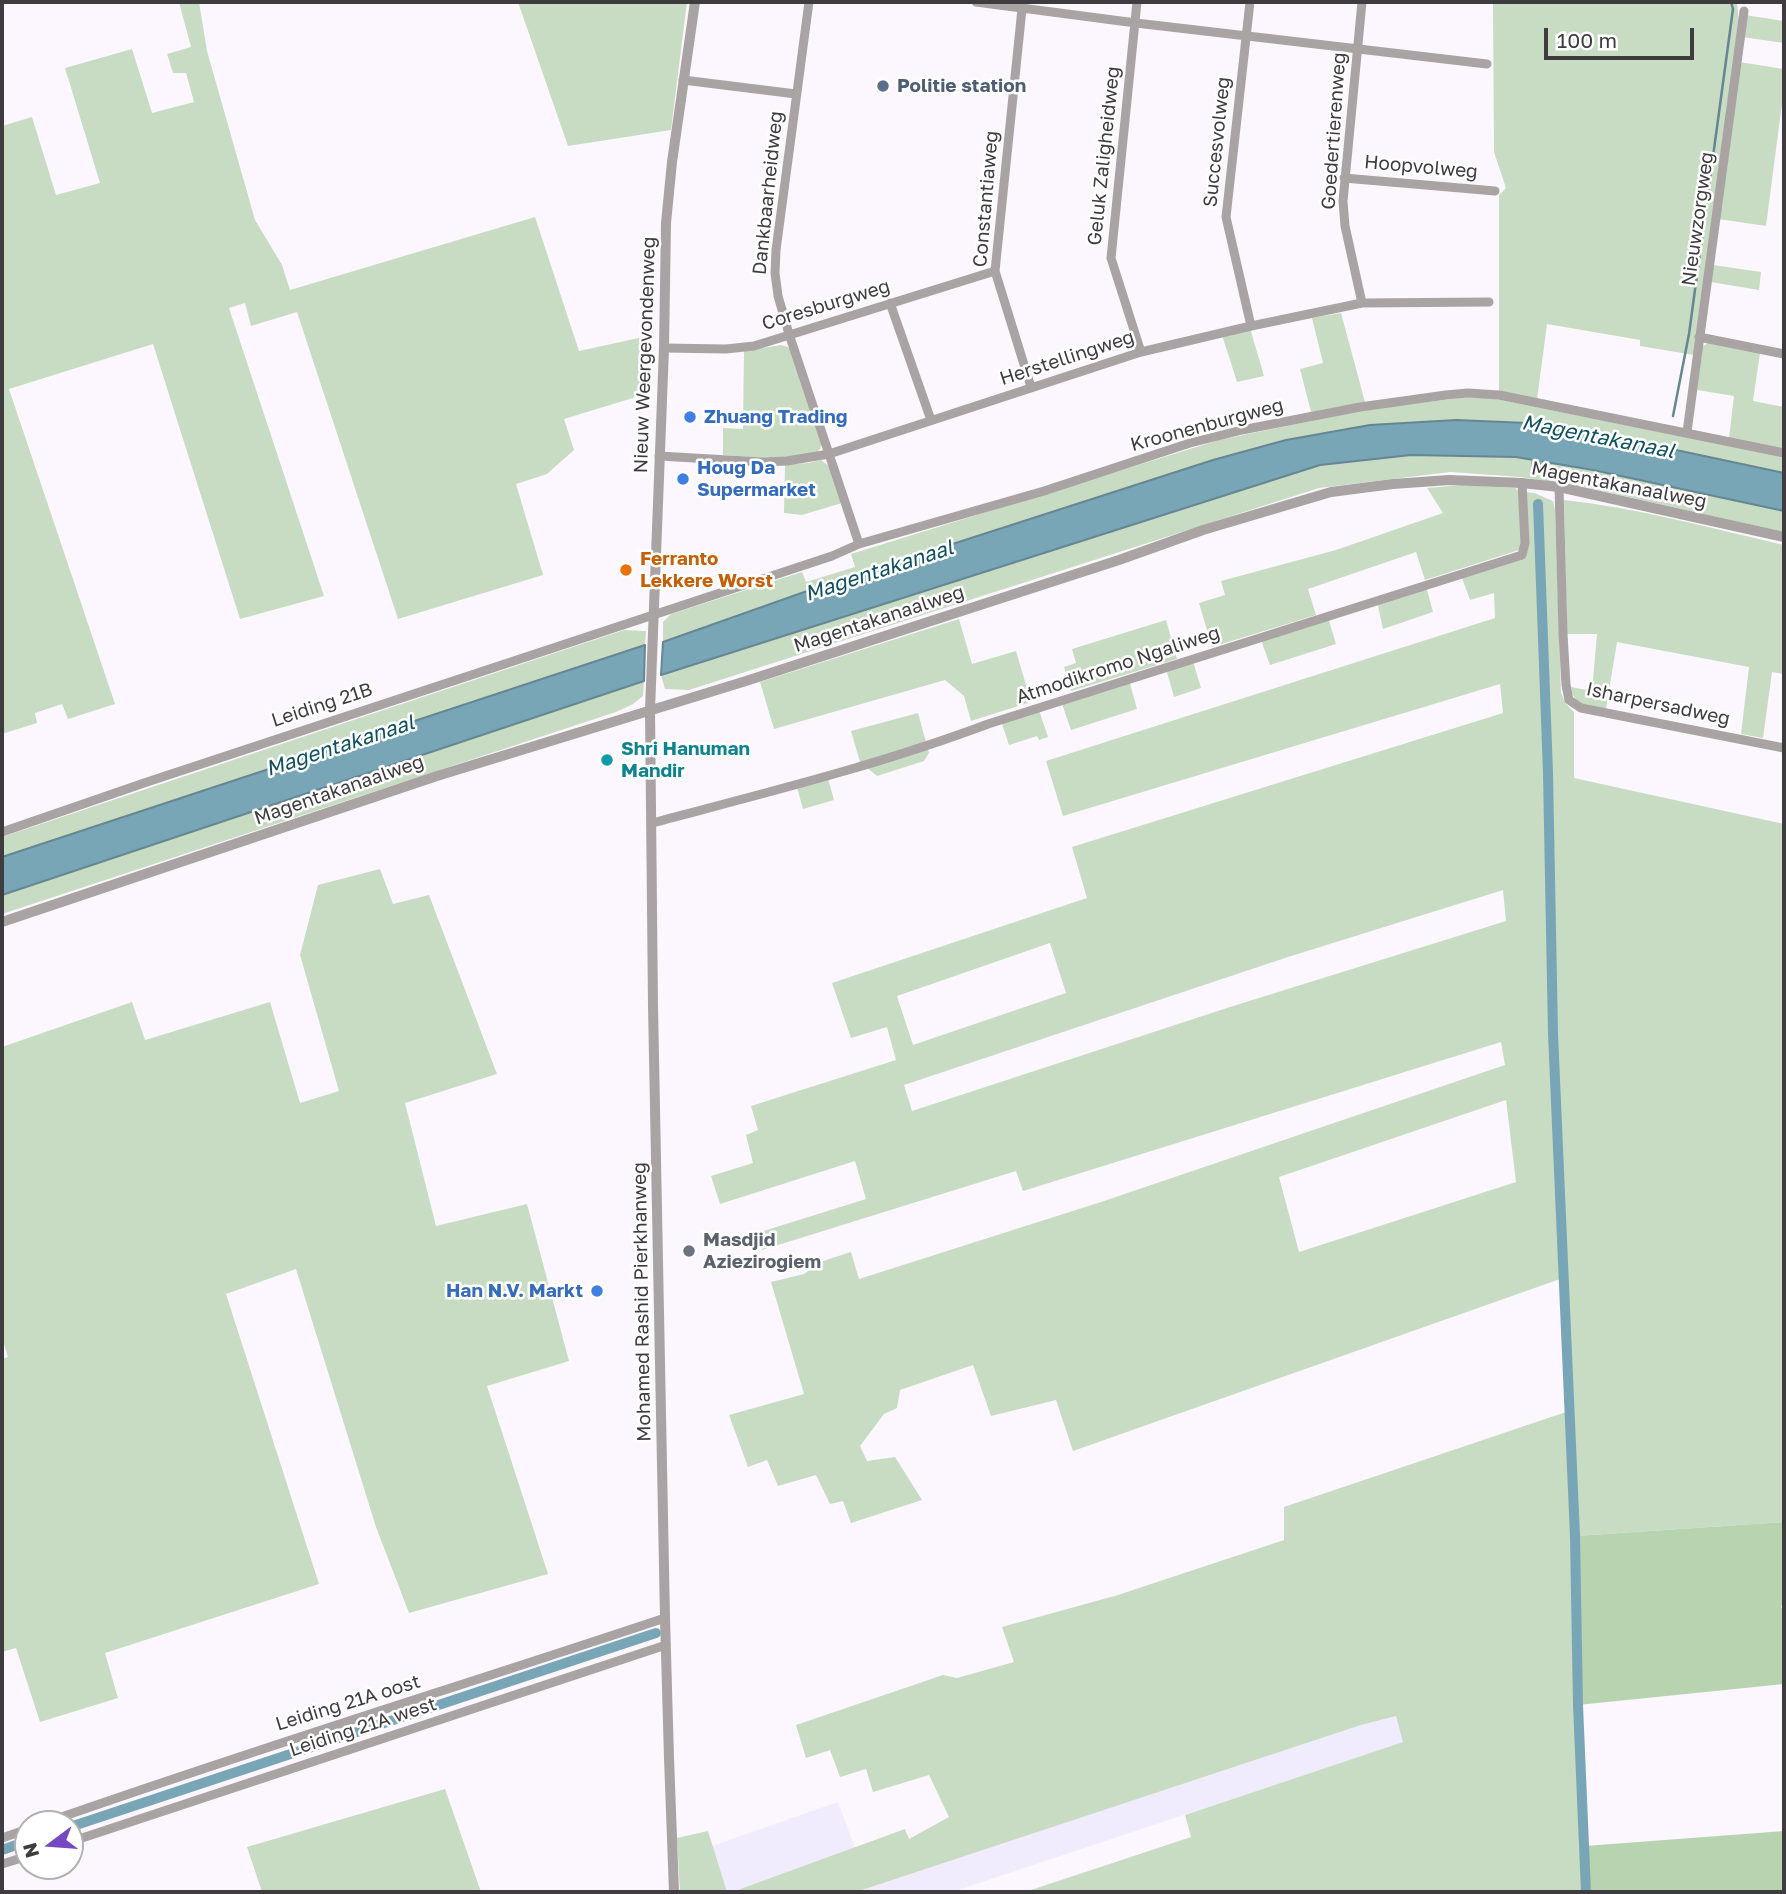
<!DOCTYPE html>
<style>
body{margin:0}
#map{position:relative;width:1786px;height:1894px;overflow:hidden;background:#fcf7fe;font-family:"Golos Text",sans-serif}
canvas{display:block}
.frame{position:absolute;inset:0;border:4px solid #3e3c3f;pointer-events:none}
.north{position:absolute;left:14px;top:1810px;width:70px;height:70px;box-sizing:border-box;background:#fff;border:2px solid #b2b1b2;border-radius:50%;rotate:254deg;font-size:19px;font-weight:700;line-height:28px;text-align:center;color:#3e3c3f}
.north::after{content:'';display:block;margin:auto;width:24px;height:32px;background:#7449c1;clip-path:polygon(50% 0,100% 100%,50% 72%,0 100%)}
.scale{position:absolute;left:1544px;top:28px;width:150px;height:32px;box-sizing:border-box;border:4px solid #3e3c3f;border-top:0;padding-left:9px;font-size:21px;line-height:24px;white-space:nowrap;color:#3e3c3f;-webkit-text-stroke:5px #fff;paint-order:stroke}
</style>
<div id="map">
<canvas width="1786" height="1894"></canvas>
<div class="frame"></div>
<div class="north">N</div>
<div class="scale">100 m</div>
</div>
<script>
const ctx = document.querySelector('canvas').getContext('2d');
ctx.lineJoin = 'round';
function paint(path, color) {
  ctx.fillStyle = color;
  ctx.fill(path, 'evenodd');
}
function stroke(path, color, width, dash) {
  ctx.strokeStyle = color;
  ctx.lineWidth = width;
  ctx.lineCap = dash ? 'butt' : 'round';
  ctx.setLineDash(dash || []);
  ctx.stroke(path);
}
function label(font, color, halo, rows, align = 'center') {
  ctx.font = font + ' "Golos Text",sans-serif';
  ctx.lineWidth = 5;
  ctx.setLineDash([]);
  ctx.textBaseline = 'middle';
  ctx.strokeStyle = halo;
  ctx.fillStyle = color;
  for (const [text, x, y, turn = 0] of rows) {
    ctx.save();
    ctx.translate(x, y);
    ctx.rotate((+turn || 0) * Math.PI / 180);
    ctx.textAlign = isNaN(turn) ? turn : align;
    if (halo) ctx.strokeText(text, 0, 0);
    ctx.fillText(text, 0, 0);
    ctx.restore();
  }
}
const industrial = new Path2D(`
 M 1396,1716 L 1404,1742 L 952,1892 L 856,1892 L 1361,1725 Z
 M 838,1802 L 855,1848 L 732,1892 L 727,1892 L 712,1846 Z`);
const green = new Path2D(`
 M 179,2 L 199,2 L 207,51 L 255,220 L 282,265 L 290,290 L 535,217 L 579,351 L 648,336 L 646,394 L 564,419 L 574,450 L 547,474 L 516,484 L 543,575 L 398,619 L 297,312 L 251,326 L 245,303 L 229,308 L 324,596 L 240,619 L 153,344 L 9,389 L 115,704 L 68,719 L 62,704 L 35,713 L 37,723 L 2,734 L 2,126 L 32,117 L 56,195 L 100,183 L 65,68 L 132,49 L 152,113 L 194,102 L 186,73 L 173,73 L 167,54 L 191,47 Z
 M 518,2 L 687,2 L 671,130 L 568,146 Z
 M 1493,2 L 1737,2 L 1739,22 L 1694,355 L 1640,346 L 1640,340 L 1547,324 L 1537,400 L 1499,391 L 1499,195 L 1506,188 L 1494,152 Z
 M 1745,15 L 1784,21 L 1784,43 L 1742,37 Z
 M 1739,62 L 1784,69 L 1784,88 L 1766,226 L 1718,219 Z
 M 1713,265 L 1761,272 L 1759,290 L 1711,282 Z
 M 1341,313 L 1365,402 L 1311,412 L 1300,369 L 1323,363 L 1312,318 Z
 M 1250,328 L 1264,376 L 1237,382 L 1222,335 Z
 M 1709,342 L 1760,353 L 1753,401 L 1784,407 L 1784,450 L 1729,438 L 1734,396 L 1697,390 L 1702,347 Z
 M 781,345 L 788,347 L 793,353 L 821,442 C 821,447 821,449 817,452 C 801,463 743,456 723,455 L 723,428 L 743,429 L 744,351 Z
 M 1460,398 L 1491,398 L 1784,457 L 1784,473 L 1662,447 L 1527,423 L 1456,420 L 1370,425 L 1286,440 L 1213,460 L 810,590 L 663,642 L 663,622 L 671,614 L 802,572 L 806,582 L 855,567 L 851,554 L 1219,440 L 1369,409 Z
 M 1411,455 L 1516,457 L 1593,470 L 1784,511 L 1784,532 L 1584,487 L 1521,477 L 1450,472 L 1319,488 L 689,690 L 665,689 L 661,675 L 1320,465 Z
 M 821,460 L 829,466 L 842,503 L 802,515 L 784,513 L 785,465 L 808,463 Z
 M 1462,485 L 1515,488 L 1519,492 L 1522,544 L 1519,550 L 1425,580 L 1416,552 L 1308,589 L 1316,615 L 1212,647 L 1199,603 L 1225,595 L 1221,581 L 1336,550 L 1443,513 L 1427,488 Z
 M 1526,492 L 1534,493 L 1553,501 L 1555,510 L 1561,693 L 1566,704 L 1574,712 L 1574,778 L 1784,824 L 1784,1522 L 1575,1536 L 1578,1705 L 1586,1892 L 1025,1892 L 1191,1837 L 1185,1815 L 1403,1742 L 1396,1716 L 1361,1725 L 856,1892 L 732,1892 L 905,1829 L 909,1839 L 949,1817 L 929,1775 L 873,1792 L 866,1769 L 840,1777 L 830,1750 L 806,1758 L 796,1725 L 943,1675 L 957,1678 L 1014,1662 L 1002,1627 L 1118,1595 L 1284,1540 L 1284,1507 L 1569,1411 L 1563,1278 L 1073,1451 L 1056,1400 L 991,1416 L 973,1365 L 900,1390 L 897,1408 L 884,1414 L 860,1446 L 867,1461 L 895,1457 L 922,1500 L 851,1523 L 843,1501 L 830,1504 L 816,1475 L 778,1486 L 767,1460 L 748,1467 L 729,1415 L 804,1394 L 771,1282 L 804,1274 L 823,1261 L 851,1252 L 859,1279 L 1101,1202 L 1505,1065 L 1501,1042 L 1023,1191 L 1016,1171 L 762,1250 L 757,1233 L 866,1199 L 855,1161 L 720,1204 L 711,1176 L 753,1163 L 746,1135 L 758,1130 L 751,1106 L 896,1060 L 887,1027 L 851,1038 L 832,983 L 1087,898 L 1072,847 L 1503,713 L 1500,684 L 1063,816 L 1046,761 L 1495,618 L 1494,593 L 1470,600 L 1461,575 L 1523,556 ZM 1503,890 L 1506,921 L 1230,1007 L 912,1111 L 904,1085 L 1288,957 ZM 1050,943 L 1066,993 L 913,1045 L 897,996 ZM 1506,1100 L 1516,1182 L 1299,1252 L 1279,1177 Z
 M 1564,500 C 1638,508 1711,528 1784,545 L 1784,674 L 1772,672 L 1763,738 L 1741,734 L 1749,667 L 1617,642 L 1606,709 C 1588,705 1574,708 1571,687 L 1592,691 L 1597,634 L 1567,634 Z
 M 1426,586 L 1433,612 L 1383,629 L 1377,601 Z
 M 1328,617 L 1336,644 L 1270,665 L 1261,640 Z
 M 959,619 L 972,664 L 1016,651 L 1031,702 L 971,721 L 964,696 L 945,680 L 774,729 L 760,682 Z
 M 1166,620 L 1177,659 L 1071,691 L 1064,667 L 1076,663 L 1072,649 Z
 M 624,630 L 646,631 L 645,645 L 2,857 L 2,837 Z
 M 1193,661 L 1201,688 L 1174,697 L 1166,669 Z
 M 1129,680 L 1137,709 L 1071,730 L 1061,701 Z
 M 644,681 L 643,696 L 633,704 L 616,712 L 2,914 L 2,895 Z
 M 1038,707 L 1048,737 L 1039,740 L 1037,736 L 1009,745 L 1000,718 Z
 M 918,713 L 929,753 L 924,761 L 877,776 L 860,762 L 851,731 Z
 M 827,775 L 834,800 L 803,809 L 796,784 Z
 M 380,869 L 393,904 L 429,895 L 497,1074 L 405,1103 L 436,1226 L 527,1204 L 569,1361 L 487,1386 L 548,1574 L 409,1613 L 376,1527 L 296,1269 L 226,1294 L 319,1584 L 105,1653 L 118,1698 L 40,1722 L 16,1648 L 2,1652 L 2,1359 L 8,1357 L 2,1338 L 2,1047 L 132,1002 L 145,1040 L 270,1002 L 300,1103 L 339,1091 L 300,955 L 318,885 Z
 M 445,1789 L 481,1892 L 262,1892 L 247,1847 Z
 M 708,1831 L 727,1892 L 680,1892 L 677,1838 Z`);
const forest = new Path2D(`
 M 1784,1522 L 1784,1598 L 1781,1607 L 1784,1610 L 1784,1684 L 1578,1705 L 1575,1536 Z
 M 1784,1831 L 1784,1892 L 1586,1892 L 1585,1846 Z`);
const water = new Path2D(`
 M 1456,420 L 1527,423 L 1662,447 L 1784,473 L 1784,511 L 1593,470 L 1516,457 L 1411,455 L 1320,465 L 661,675 L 663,642 L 810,590 L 1213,460 L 1286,440 L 1370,425 Z
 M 645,645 L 644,681 L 2,895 L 2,857 Z`);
const stream = new Path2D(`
 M 1673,416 L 1689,334 L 1733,9 L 1731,2`);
const canal = new Path2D(`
 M 1536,467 L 1538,448
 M 1538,504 L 1548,773 L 1553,1034 L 1575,1536 L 1578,1705 L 1586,1892
 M 70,1827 L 656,1633
 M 2,1850 L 28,1841`);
const minor = new Path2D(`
 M 809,2 L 776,250 L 775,273 L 778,296 L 789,334 L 859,544
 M 976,2 L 1136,23 L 1487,64
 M 1137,2 L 1111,258 L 1141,352
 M 1250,2 L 1226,217 L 1251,326
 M 1022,9 L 995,271 L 1031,387
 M 683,80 L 796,94
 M 1344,178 L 1495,191
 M 890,303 L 931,420
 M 1362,303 L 1345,226 L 1343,201 L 1362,2
 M 1699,337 L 1784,354
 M 664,348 L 726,349 L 754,346 L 995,271
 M 1687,432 L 1744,11
 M 659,456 L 763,462 L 787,461 L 829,454 L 1141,352 L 1251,326 L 1362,303 L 1489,302
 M 1559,487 L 1563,634 L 1566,685 L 1569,700 L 1581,708 L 1784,748
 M 652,823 C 765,793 879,765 988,724 L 1522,555 L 1525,543 L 1522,483
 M 2,832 L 147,782 L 832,556 L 859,544 L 1044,491 L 1190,443 L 1242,430 L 1360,407 L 1446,395 L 1468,393 L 1499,395 L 1784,453
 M 42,1824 C 249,1751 458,1687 665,1618
 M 2,1838 L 28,1829
 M 70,1842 L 666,1645
 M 2,1864 L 28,1856`);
const tertiary = new Path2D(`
 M 2,922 L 437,776 L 746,681 L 1119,560 L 1203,530 L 1331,492 L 1393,484 L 1449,480 L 1522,483 L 1559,487 L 1784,537
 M 674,1892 L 669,1758 L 665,1618 L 653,1006 L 650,710 L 664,348 L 666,223 L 672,162 L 695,2`);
const markers = [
 [883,86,7,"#5c6f8a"],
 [690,417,7,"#3f7fe0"],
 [683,479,7,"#3f7fe0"],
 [626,570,7,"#e8710a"],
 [607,760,7,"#0f9aa8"],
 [689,1251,7,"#6b7280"],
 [597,1291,7,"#3f7fe0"]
];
const serviceNames = [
 ["Politie station",897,86]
];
const streetNames = [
 ["Goedertierenweg",1334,131,-86],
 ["Succesvolweg",1217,142,-84],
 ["Geluk Zaligheidweg",1104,156,-84],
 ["Hoopvolweg",1421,167,5],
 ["Dankbaarheidweg",768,193,-84],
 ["Constantiaweg",986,199,-85],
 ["Nieuwzorgweg",1698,219,-82],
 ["Coresburgweg",826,305,-17],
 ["Nieuw Weergevondenweg",645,355,-88],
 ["Herstellingweg",1067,358,-18],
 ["Kroonenburgweg",1207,425,-15],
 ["Magentakanaalweg",1619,485,11],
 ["Magentakanaalweg",879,619,-18],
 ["Atmodikromo Ngaliweg",1118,665,-18],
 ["Isharpersadweg",1658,704,12],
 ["Leiding 21B",322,705,-18],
 ["Magentakanaalweg",339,790,-19],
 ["Mohamed Rashid Pierkhanweg",642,1302,-91],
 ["Leiding 21A oost",348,1703,-17],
 ["Leiding 21A west",363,1727,-18]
];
const shopNames = [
 ["Zhuang Trading",704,417],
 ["Houg Da",697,468],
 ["Supermarket",697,490],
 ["Han N.V. Markt",583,1291,"right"]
];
const foodNames = [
 ["Ferranto",640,559],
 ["Lekkere Worst",640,581]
];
const cultureNames = [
 ["Shri Hanuman",621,749],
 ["Mandir",621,771]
];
const worshipNames = [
 ["Masdjid",703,1240],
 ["Aziezirogiem",703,1262]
];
const waterNames = [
 ["Magentakanaal",1598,437,11],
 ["Magentakanaal",879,571,-18],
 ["Magentakanaal",340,746,-18]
];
paint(industrial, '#f0ecfe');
paint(green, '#c7dcc2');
paint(forest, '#b8d3b0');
paint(water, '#78a6b7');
stroke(water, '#678693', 2);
stroke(stream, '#678693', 2.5);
stroke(canal, '#78a6b7', 10);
stroke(minor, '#a9a4a3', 9);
stroke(tertiary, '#a9a4a3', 10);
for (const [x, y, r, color] of markers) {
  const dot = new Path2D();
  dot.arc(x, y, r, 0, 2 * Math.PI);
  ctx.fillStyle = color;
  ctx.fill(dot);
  stroke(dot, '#fff', 2.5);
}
label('bold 19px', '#4e5e75', '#fff', serviceNames, 'left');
label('19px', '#3e3c3f', '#fff', streetNames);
label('bold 19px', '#366cbe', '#fff', shopNames, 'left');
label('bold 19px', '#c56008', '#fff', foodNames, 'left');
label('bold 19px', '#0d838f', '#fff', cultureNames, 'left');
label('bold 19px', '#5b616d', '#fff', worshipNames, 'left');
label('italic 21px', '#0f5062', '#fff', waterNames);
</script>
